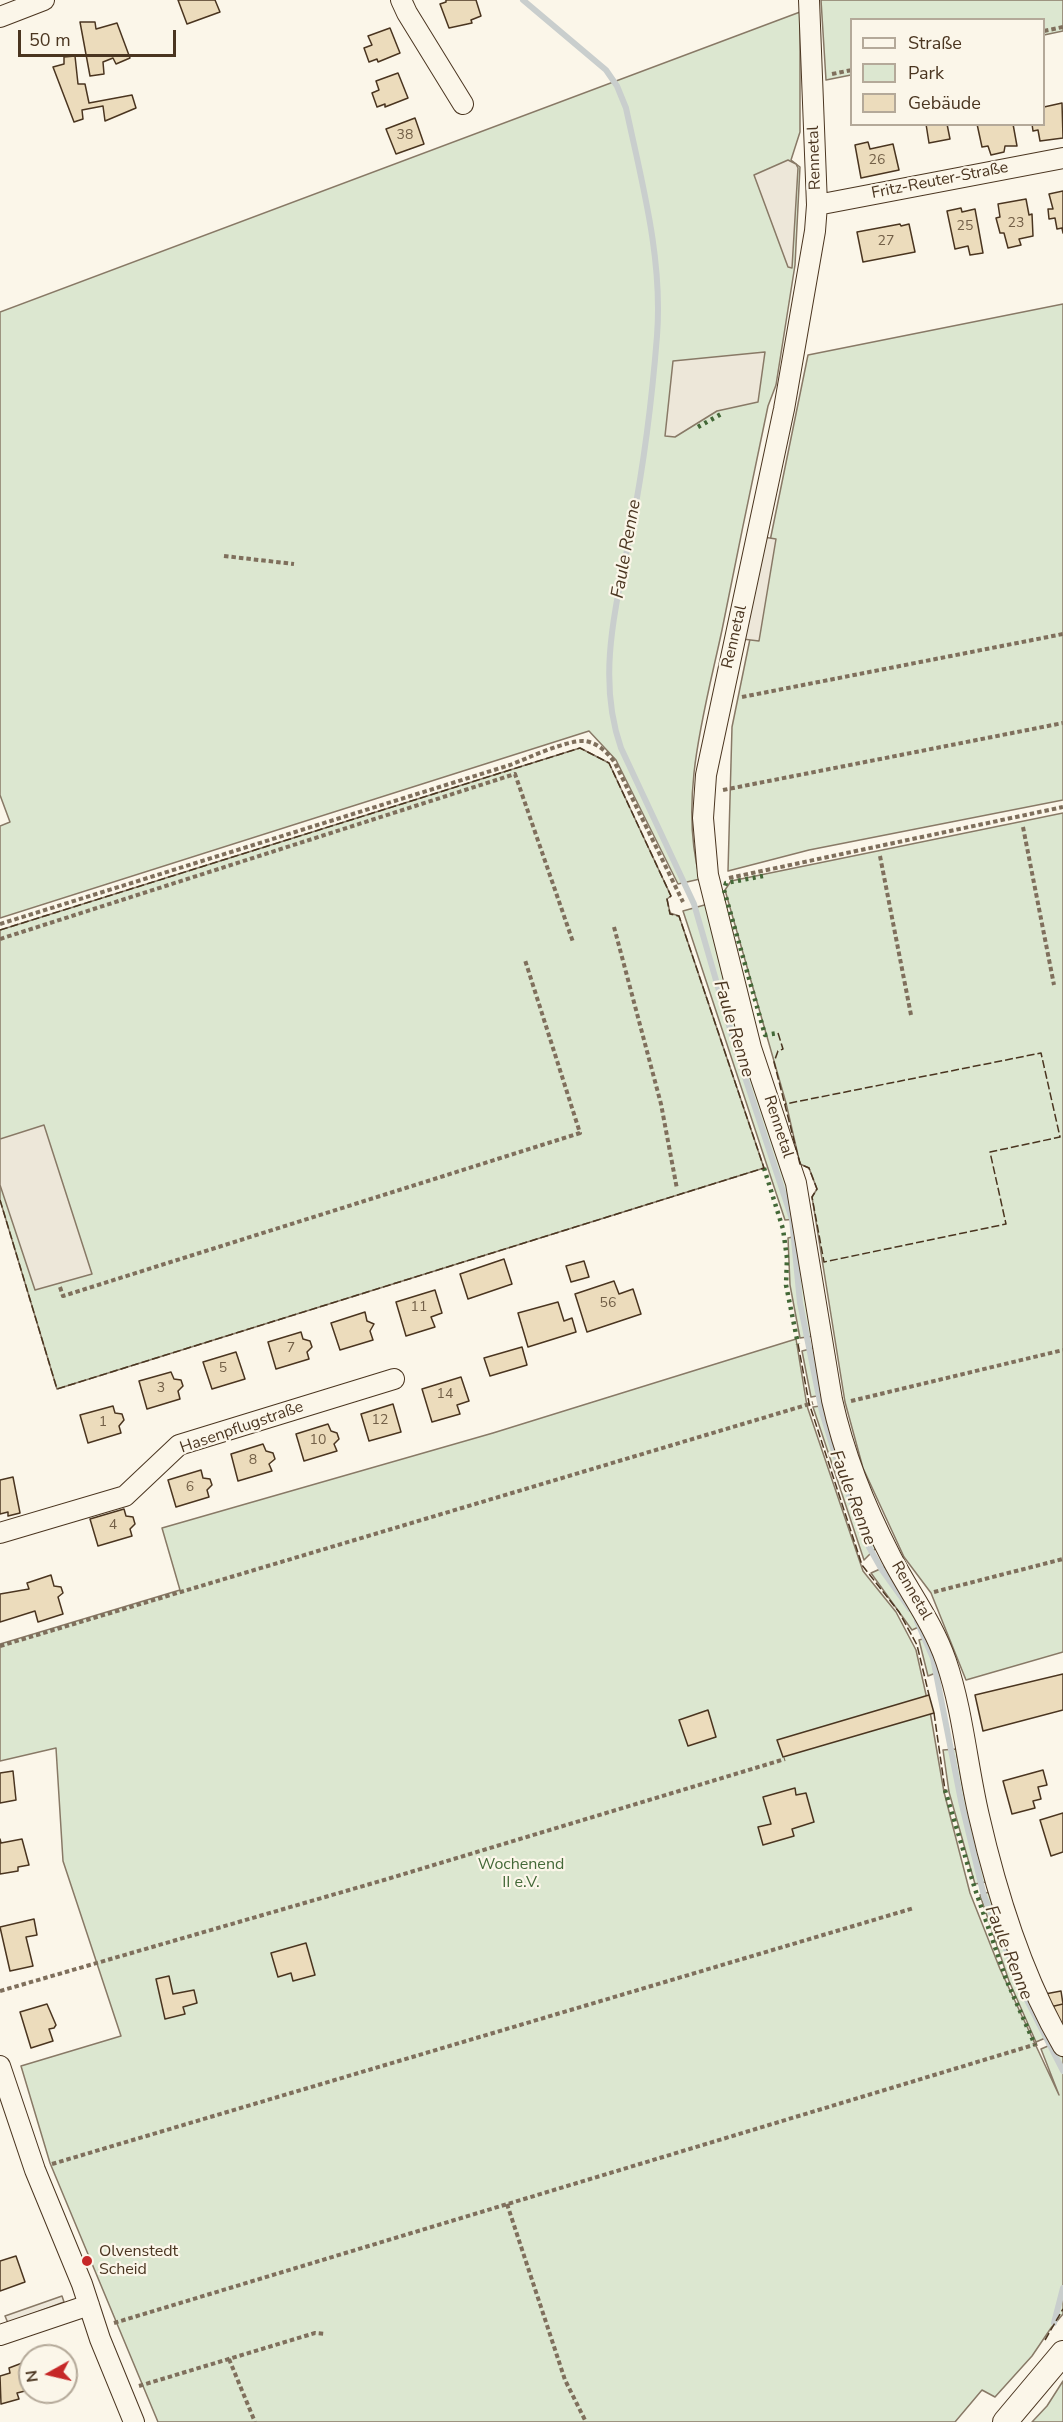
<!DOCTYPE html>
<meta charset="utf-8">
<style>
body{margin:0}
#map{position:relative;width:1063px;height:2422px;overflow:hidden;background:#fbf6e9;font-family:"Nunito Sans",sans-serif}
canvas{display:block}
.legend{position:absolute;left:850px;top:18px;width:195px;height:108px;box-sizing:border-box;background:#fbf6e9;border:2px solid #b4a999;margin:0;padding:8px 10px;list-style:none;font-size:18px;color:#4a3520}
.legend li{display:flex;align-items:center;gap:12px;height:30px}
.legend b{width:30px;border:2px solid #b4a999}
.north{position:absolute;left:18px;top:2344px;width:60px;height:60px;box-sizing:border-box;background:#fbf6e9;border:2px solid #b4a999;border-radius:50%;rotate:262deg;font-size:16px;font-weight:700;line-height:24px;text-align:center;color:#4a3520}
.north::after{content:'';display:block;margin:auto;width:21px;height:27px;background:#c62828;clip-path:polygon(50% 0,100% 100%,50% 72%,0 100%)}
.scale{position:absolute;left:18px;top:30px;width:158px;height:27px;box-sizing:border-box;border:3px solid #4a3520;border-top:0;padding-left:8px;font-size:18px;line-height:21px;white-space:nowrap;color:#4a3520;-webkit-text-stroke:4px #fbf6e9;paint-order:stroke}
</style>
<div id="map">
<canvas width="1063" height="2422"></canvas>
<ul class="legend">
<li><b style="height:8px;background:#fbf6e9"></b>Straße</li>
<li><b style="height:16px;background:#dce7d0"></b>Park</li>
<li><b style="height:16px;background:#ecdcbc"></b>Gebäude</li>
</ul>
<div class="north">N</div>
<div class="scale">50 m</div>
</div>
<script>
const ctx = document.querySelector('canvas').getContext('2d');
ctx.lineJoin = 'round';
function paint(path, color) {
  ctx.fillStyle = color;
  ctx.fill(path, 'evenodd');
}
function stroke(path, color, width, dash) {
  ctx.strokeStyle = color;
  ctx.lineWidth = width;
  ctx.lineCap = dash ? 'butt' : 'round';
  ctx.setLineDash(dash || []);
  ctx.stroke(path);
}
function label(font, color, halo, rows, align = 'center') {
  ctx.font = font + ' "Nunito Sans",sans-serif';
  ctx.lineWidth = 4.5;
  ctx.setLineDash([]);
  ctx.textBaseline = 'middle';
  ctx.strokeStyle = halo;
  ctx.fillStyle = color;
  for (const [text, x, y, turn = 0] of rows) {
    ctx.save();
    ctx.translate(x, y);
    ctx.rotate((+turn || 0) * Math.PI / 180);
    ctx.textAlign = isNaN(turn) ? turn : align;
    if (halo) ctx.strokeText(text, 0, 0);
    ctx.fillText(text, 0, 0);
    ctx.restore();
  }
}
const green = new Path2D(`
 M 821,0 L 1063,0 L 1063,31 L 1044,35 L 1044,20 L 852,20 L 851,75 L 826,80 Z
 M 800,12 L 800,132 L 791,160 L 800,167 L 795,265 L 776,385 L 768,406 C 752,481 737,555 722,630 C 705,710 678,798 700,879 L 678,884 L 616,760 L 589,731 L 0,918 L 0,826 L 10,822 L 0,795 L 0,312 Z
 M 1063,304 L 1063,800 L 809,850 L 728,871 L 732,727 L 808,355 Z
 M 580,748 L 609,763 L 671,896 L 667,899 L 670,913 L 679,916 L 764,1168 L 57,1389 L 0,1200 L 0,930 Z
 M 1063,813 L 1063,1652 L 966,1680 L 931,1593 L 904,1557 L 863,1468 L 845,1402 L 812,1197 L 817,1189 L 809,1168 L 800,1164 L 786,1103 L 725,890 L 731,881 Z
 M 708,904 L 787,1180 L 797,1219 L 785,1220 L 683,911 Z
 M 797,1236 L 814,1336 L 800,1338 L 790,1285 L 788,1238 Z
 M 796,1339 L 807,1406 L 863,1571 L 896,1612 L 916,1650 L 931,1717 L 944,1792 L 970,1893 L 1000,1969 L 1059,2095 L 1041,2049 L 1055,2043 L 1063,2058 L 1063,2314 L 1051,2328 L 1032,2356 L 995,2397 L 982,2390 L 955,2422 L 158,2422 L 50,2163 L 21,2066 L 121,2036 L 63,1861 L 56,1748 L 0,1761 L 0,1644 L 180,1590 L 162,1528 L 493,1433 Z
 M 814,1348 L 823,1395 L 811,1397 L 802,1351 Z
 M 828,1405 L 878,1546 L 864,1560 L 813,1407 Z
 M 887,1566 L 923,1625 L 912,1630 L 871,1573 Z
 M 930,1637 L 941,1671 L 928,1676 L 919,1640 Z
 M 956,1749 L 964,1793 L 986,1882 L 975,1884 L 949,1792 L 943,1750 Z
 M 989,1892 L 1050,2036 L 1036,2042 L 1009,1981 L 980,1895 Z
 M 1063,2381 L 1063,2422 L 1032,2422 L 1047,2406 Z`);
const parking = new Path2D(`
 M 788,160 L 796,164 L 798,168 L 792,268 L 788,267 L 754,175 Z
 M 765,352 L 758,402 L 717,411 L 675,437 L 665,436 L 673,361 Z
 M 757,536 L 776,539 L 759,641 L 734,638 Z
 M 44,1125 L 92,1274 L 35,1290 L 0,1185 L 0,1139 Z
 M 62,2296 L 64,2302 L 8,2323 L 5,2316 Z`);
const stream = new Path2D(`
 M 523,0 L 606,70 L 617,86 L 626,108 C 642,183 663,259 657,336 C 652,399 644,463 632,525 C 618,599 595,675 621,748 L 694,904 L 737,1053 L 792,1219 L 800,1303 L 822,1412 L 843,1480 L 869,1547 L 882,1570 L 910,1609
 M 917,1621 L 933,1658 L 961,1801 L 984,1896 L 1028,2002 L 1063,2071
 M 1054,2323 L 1063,2288`);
const building = new Path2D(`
 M 178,0 L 215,0 L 220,12 L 187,24 Z
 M 446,0 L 476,0 L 481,16 L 471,20 L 472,23 L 449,28 L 440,4 L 446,2 Z
 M 80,22 L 95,22 L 96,29 L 117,23 L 130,58 L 116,64 L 113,58 L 103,62 L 104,74 L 90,76 Z
 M 390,28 L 400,53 L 378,62 L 377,59 L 369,62 L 364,48 L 372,45 L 368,36 Z
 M 75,56 L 78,84 L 85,84 L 89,103 L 132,95 L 136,108 L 105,121 L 103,106 L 82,110 L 83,119 L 74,122 L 53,67 L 64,64 L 64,57 Z
 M 398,73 L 408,98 L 385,107 L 385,104 L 377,107 L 372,93 L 379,90 L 376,81 Z
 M 1062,103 L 1063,138 L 1040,141 L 1038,130 L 1033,131 L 1032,124 L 1044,124 L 1044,107 Z
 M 415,118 L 424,144 L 396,154 L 386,129 Z
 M 926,124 L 947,124 L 950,139 L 929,143 Z
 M 977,124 L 1013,124 L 1017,146 L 1005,146 L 1004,152 L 991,155 L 988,146 L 982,147 Z
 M 868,142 L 870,149 L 893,144 L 899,170 L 861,178 L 855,145 Z
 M 1063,191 L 1063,233 L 1062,228 L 1057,229 L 1055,218 L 1049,219 L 1048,209 L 1053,209 L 1049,194 Z
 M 1026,199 L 1029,215 L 1032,214 L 1033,236 L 1019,239 L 1021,245 L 1008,248 L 1004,233 L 1000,233 L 996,218 L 1000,217 L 998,204 Z
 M 961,208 L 962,212 L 975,209 L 983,253 L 970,255 L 968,246 L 955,249 L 947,211 Z
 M 900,224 L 901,226 L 909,224 L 915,252 L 863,262 L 857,232 Z
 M 504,1259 L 512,1284 L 468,1299 L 460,1274 Z
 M 584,1261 L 589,1277 L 571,1282 L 566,1266 Z
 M 614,1281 L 619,1294 L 633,1289 L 641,1314 L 587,1332 L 575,1294 Z
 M 435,1290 L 442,1313 L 431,1317 L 435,1327 L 406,1336 L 396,1302 Z
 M 558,1302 L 564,1321 L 572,1318 L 576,1332 L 528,1347 L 518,1313 Z
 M 365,1312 L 367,1321 L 374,1324 L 370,1331 L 373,1340 L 340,1350 L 331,1323 Z
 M 301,1332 L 303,1339 L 310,1341 L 312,1347 L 307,1352 L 309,1359 L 276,1369 L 268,1342 Z
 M 522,1347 L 527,1365 L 490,1376 L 484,1358 Z
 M 236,1352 L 245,1379 L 212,1389 L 203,1362 Z
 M 171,1372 L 174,1379 L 181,1380 L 183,1386 L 178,1391 L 180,1399 L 147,1409 L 139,1381 Z
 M 461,1377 L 469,1401 L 457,1405 L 460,1414 L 432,1422 L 422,1389 Z
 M 393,1404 L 401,1432 L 369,1441 L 361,1414 Z
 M 113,1406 L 115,1413 L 122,1414 L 124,1420 L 119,1426 L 121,1433 L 88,1443 L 80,1415 Z
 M 328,1424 L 331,1431 L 337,1433 L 339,1439 L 334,1444 L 337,1451 L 304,1461 L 296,1434 Z
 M 263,1444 L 266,1451 L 273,1453 L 275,1459 L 269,1464 L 272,1471 L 238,1481 L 231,1454 Z
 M 201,1470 L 203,1478 L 210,1479 L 212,1485 L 207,1490 L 209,1497 L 176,1507 L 168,1480 Z
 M 13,1477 L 20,1513 L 8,1516 L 8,1512 L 0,1514 L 0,1480 Z
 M 124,1509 L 126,1516 L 133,1517 L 135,1524 L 130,1529 L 132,1536 L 98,1546 L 90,1519 Z
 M 51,1575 L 54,1586 L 61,1587 L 63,1593 L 58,1597 L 63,1614 L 38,1622 L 35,1611 L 0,1622 L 0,1594 L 29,1589 L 27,1583 Z
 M 1063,1674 L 1063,1710 L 983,1731 L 975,1695 Z
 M 929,1695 L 934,1713 L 783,1757 L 777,1740 Z
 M 708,1710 L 716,1737 L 688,1746 L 679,1720 Z
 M 1043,1770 L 1047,1785 L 1038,1787 L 1041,1799 L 1033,1801 L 1035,1808 L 1012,1814 L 1003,1781 Z
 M 13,1771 L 16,1800 L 0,1803 L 0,1773 Z
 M 795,1788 L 796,1795 L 806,1793 L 814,1822 L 792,1829 L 794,1836 L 763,1845 L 758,1827 L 771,1824 L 763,1797 Z
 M 1063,1813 L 1063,1852 L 1051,1856 L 1040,1820 Z
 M 0,1839 L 1,1843 L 22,1839 L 29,1865 L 18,1867 L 18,1871 L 0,1874 Z
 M 34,1919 L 37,1935 L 26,1937 L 33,1966 L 10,1971 L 0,1927 Z
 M 306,1943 L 315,1975 L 293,1981 L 291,1973 L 278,1977 L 271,1953 Z
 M 169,1976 L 173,1994 L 194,1990 L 197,2003 L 183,2007 L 185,2014 L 165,2019 L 156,1979 Z
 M 1061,1991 L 1063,2004 L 1050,2007 L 1045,1994 Z
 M 47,2004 L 56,2025 L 54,2028 L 49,2029 L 53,2041 L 31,2048 L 20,2012 Z
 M 1063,2004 L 1063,2030 L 1050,2007 Z
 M 16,2256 L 25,2282 L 0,2291 L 0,2261 Z
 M 30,2360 L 30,2381 L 26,2382 L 29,2390 L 17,2393 L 19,2399 L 1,2404 L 0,2376 L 10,2373 L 9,2368 Z`);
const path = new Path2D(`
 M 1044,31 L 1063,27
 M 832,74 L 852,70
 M 224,556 L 294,564
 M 742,697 L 1063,634
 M 723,790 L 1063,723
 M 1023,827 L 1054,985
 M 880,856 L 911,1015
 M 729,878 L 1063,807
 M 0,924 L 510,765 C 528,758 567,740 584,741 C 597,742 608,753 615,763 L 683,902
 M 614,927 L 661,1104 L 677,1189
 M 0,939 L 515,774 L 573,942
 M 60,1287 L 63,1296 L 580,1133 L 525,960
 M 851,1401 L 1063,1350
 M 934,1592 L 1063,1559
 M 0,1646 L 813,1403
 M 0,1991 L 384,1880 L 785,1759
 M 52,2164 L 914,1908
 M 507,2204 L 565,2380 L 586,2422
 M 114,2323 L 1040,2043
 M 229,2359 L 255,2422
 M 139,2386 L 315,2333 L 326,2334`);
const minor = new Path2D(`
 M 401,0 L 407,13 L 463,104
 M 809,0 L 817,205 L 815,231 L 784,409 L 706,775 L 703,818 L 708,875 L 751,1048 L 796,1183 L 832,1400 C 844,1454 865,1507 891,1557 C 909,1592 933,1623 946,1661 C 963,1711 967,1765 979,1816 C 997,1895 1022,1976 1063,2046
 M 0,17 L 44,0
 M 817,205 L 1063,158
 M 0,1533 L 125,1496 L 179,1445 L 394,1379
 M 0,2066 L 35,2170 L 82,2284 L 100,2339 L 134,2422
 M 0,2335 L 89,2305`);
const tertiary = new Path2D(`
 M 1005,2422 L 1063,2353`);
const hedge = new Path2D(`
 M 698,427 L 723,413
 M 763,876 L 726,883 L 724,890 L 765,1035 L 778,1033
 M 764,1168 L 783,1229 L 787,1258 L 786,1285 L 798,1344
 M 945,1790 L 975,1889 L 1006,1979 L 1035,2045`);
const fence = new Path2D(`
 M 0,930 L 580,748 L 609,763 L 671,896 L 667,899 L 670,914 L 679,916 L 764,1168 L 57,1389 L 0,1200
 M 778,1033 L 783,1049 L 778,1051 L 774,1062 L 800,1164 L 809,1168 L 817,1189 L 812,1197 L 824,1262 L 1006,1224 L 990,1152 L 1060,1137 L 1041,1053 L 785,1104
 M 798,1344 L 809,1403 L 862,1565 L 899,1612 L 917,1645 L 929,1695
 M 934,1713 L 945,1790
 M 1045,2340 L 1063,2309`);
const markers = [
 [87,2261,6,"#c62828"]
];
const numberNames = [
 ["38",405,136],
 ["26",877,161],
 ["23",1016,224],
 ["25",965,227],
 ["27",886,242],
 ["56",608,1304],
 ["11",419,1308],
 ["7",291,1349],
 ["5",223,1369],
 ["3",161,1389],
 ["14",445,1395],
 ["12",380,1421],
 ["1",103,1423],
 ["10",318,1441],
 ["8",253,1461],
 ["6",190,1488],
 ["4",113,1526]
];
const streetNames = [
 ["Rennetal",815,158,-92],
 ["Fritz-Reuter-Straße",940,181,-11],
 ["Rennetal",735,637,-77],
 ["Rennetal",778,1127,72],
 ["Hasenpflugstraße",242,1428,-19],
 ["Rennetal",911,1591,60]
];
const parkNames = [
 ["Wochenend",521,1865],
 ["II e.V.",521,1883]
];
const poiNames = [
 ["Olvenstedt",99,2252],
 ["Scheid",99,2270]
];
const waterNames = [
 ["Faule Renne",627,549,-80],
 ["Faule Renne",733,1029,73],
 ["Faule Renne",852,1498,69],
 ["Faule Renne",1008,1953,68]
];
paint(green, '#dce7d0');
stroke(green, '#887966', 1.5);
paint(parking, '#ede7d9');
stroke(parking, '#887966', 1.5);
stroke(stream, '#c9cecd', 6);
paint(building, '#ecdcbc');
stroke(building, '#4a3520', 1.5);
stroke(minor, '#4a3520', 22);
stroke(tertiary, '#4a3520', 26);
stroke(path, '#7f6f5c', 4, [4.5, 3]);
stroke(minor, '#fbf6e9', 20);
stroke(tertiary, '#fbf6e9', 24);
stroke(hedge, '#436837', 4.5, [3, 4.5]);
stroke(fence, '#4a3520', 1.5, [8, 3]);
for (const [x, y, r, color] of markers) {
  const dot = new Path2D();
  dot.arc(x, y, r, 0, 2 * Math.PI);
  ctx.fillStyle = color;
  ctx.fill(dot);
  stroke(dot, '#fbf6e9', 2);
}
label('14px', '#725f47', null, numberNames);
label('16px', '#4a3520', '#fbf6e9', streetNames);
label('16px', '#436837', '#fbf6e9', parkNames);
label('16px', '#4a3520', '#fbf6e9', poiNames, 'left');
label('italic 18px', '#4a3520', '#fbf6e9', waterNames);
</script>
